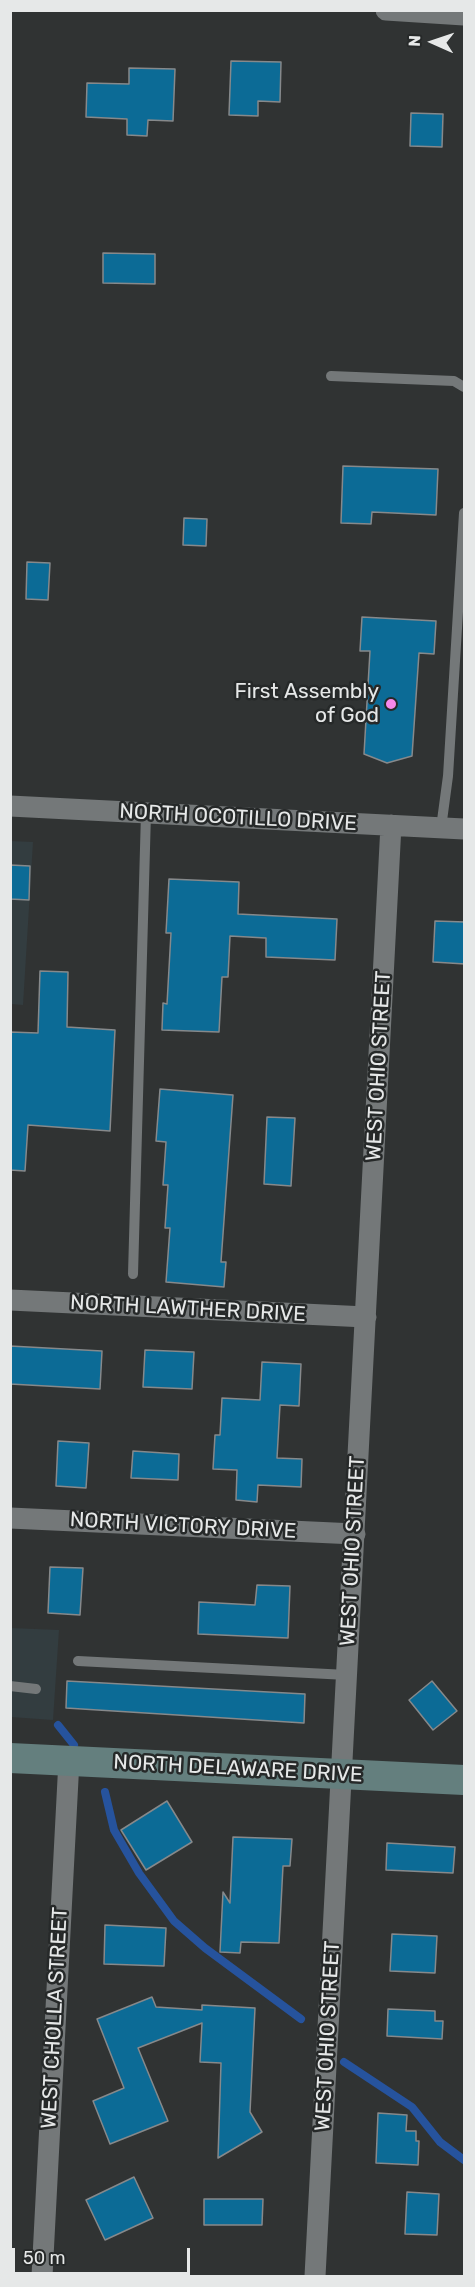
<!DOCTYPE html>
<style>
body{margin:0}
#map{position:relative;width:475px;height:2287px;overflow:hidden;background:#303333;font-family:Rubik,sans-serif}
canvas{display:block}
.frame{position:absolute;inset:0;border:12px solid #e6e8e8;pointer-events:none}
.north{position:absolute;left:403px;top:12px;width:60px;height:60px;-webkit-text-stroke:4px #262929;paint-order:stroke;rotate:273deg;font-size:16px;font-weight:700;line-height:24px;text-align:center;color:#e6e8e8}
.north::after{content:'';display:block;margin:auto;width:21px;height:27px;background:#e6e8e8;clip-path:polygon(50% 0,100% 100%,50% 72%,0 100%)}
.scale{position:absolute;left:12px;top:2248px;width:178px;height:27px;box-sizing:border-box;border:3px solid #e6e8e8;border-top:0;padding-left:8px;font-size:18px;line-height:21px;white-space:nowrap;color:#e6e8e8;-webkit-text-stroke:4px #262929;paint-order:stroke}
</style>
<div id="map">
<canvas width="475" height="2287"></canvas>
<div class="frame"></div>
<div class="north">N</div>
<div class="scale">50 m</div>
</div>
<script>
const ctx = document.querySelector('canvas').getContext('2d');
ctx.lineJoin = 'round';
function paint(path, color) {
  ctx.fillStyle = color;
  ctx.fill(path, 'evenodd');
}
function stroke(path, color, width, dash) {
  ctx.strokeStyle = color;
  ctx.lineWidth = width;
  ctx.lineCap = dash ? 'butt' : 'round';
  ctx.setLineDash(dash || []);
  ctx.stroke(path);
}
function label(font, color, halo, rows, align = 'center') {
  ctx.font = font + ' Rubik,sans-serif';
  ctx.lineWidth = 5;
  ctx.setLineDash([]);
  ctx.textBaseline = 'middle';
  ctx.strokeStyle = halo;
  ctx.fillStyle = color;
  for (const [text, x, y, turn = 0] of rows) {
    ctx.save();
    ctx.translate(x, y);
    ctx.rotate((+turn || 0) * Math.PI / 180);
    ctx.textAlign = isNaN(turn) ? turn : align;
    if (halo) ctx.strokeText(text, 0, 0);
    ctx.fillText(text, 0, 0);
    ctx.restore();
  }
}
const built = new Path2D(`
 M 10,841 L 33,842 L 23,1005 L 11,1004 Z
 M 10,1628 L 59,1630 L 53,1720 L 11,1717 Z`);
const stream = new Path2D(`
 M 58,1725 L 74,1745
 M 105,1792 L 114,1830 L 139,1873 L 174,1921 L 205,1948 L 301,2019
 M 344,2062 L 412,2107 L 440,2142 L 464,2160`);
const building = new Path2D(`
 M 231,61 L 281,62 L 280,102 L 258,101 L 258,116 L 229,115 Z
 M 129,68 L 175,69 L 173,121 L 148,120 L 147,136 L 127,135 L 127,119 L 86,117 L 87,83 L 129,84 Z
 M 411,113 L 443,114 L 442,147 L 410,146 Z
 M 103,253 L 155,254 L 155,284 L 103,283 Z
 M 343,466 L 438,469 L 436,515 L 372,512 L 371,524 L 341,523 Z
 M 184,518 L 207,519 L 206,546 L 183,545 Z
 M 27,562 L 50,563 L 48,600 L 26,599 Z
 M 362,617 L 436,621 L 434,654 L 419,653 L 412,756 L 387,763 L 364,754 L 370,651 L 360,651 Z
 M 10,865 L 30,866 L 29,900 L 10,899 Z
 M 169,879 L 239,882 L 238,914 L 337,919 L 335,960 L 266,957 L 266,938 L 230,936 L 228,977 L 222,977 L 219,1032 L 162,1030 L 163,1003 L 167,1004 L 171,933 L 166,933 Z
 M 435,921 L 465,922 L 465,964 L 433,962 Z
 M 40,971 L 68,972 L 67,1027 L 115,1030 L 110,1131 L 28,1125 L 25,1171 L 10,1170 L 10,1032 L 38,1033 Z
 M 160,1089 L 233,1095 L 221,1262 L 226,1262 L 224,1287 L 166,1282 L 170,1228 L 165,1228 L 168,1185 L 163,1185 L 166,1142 L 156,1141 Z
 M 267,1117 L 295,1118 L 291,1186 L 264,1184 Z
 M 10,1346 L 102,1351 L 100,1389 L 10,1384 Z
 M 145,1350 L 194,1352 L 192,1389 L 143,1387 Z
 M 262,1362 L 301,1364 L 299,1406 L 280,1405 L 277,1458 L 302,1459 L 301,1487 L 258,1485 L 257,1502 L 236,1500 L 237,1470 L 213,1469 L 215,1435 L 220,1435 L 222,1398 L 260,1400 Z
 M 58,1441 L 89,1443 L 86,1488 L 56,1486 Z
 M 133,1451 L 179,1454 L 178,1480 L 131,1478 Z
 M 50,1567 L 83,1568 L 80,1615 L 48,1613 Z
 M 257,1585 L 290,1586 L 288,1638 L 198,1634 L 199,1602 L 255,1605 Z
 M 67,1681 L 305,1694 L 304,1723 L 66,1708 Z
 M 432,1681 L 457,1711 L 433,1730 L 409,1700 Z
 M 167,1801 L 192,1842 L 146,1870 L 121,1830 Z
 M 233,1837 L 292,1839 L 290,1866 L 283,1866 L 279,1943 L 241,1942 L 240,1953 L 220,1952 L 223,1892 L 230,1903 Z
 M 387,1843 L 455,1847 L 453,1873 L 386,1870 Z
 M 105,1925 L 166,1928 L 164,1966 L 104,1964 Z
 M 392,1934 L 437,1936 L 435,1973 L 390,1971 Z
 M 152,1997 L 156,2007 L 202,2010 L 202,2005 L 255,2008 L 250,2112 L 262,2132 L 218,2158 L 221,2063 L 200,2062 L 202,2023 L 138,2048 L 168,2121 L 110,2144 L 93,2101 L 124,2088 L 97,2019 Z
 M 388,2009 L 435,2011 L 435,2021 L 443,2021 L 442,2039 L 387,2036 Z
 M 378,2113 L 407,2115 L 406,2131 L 416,2131 L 416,2141 L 419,2141 L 418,2165 L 376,2163 Z
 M 134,2177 L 153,2218 L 105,2240 L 86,2200 Z
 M 407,2192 L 439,2194 L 437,2235 L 405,2234 Z
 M 204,2199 L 263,2199 L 262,2225 L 204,2225 Z`);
const lane = new Path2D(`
 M 331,376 L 454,381 L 464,387
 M 441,828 L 448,776 L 464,513
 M 133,1274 L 146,813
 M 78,1661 L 347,1675
 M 10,1686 L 36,1689`);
const street = new Path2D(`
 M 386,10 L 464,15
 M 10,806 L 464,829
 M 10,1300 L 366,1317
 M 10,1518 L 355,1534
 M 42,2276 L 69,1760
 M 315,2276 L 391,825`);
const secondary = new Path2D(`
 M 10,1758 L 464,1780`);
const markers = [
 [391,704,6,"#f888eb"]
];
const poiNames = [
 ["First Assembly",379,692],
 ["of God",379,716]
];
const streetNames = [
 ["NORTH OCOTILLO DRIVE",238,818,3],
 ["WEST OHIO STREET",379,1066,-87],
 ["NORTH LAWTHER DRIVE",188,1309,3],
 ["NORTH VICTORY DRIVE",183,1526,3],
 ["WEST OHIO STREET",353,1551,-87],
 ["NORTH DELAWARE DRIVE",238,1769,3],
 ["WEST CHOLLA STREET",55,2018,-87],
 ["WEST OHIO STREET",328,2036,-87]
];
paint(built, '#333d40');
stroke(stream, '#26539d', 8);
paint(building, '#0c6b96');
stroke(building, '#86898b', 1.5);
stroke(lane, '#747879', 10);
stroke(street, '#747879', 21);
stroke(secondary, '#647f7e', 30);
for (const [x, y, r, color] of markers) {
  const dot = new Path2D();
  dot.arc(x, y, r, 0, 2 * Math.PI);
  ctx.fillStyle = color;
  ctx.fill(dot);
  stroke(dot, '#262929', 2);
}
label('21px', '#e6e8e8', '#262929', poiNames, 'right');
label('21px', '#e6e8e8', '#262929', streetNames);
</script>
